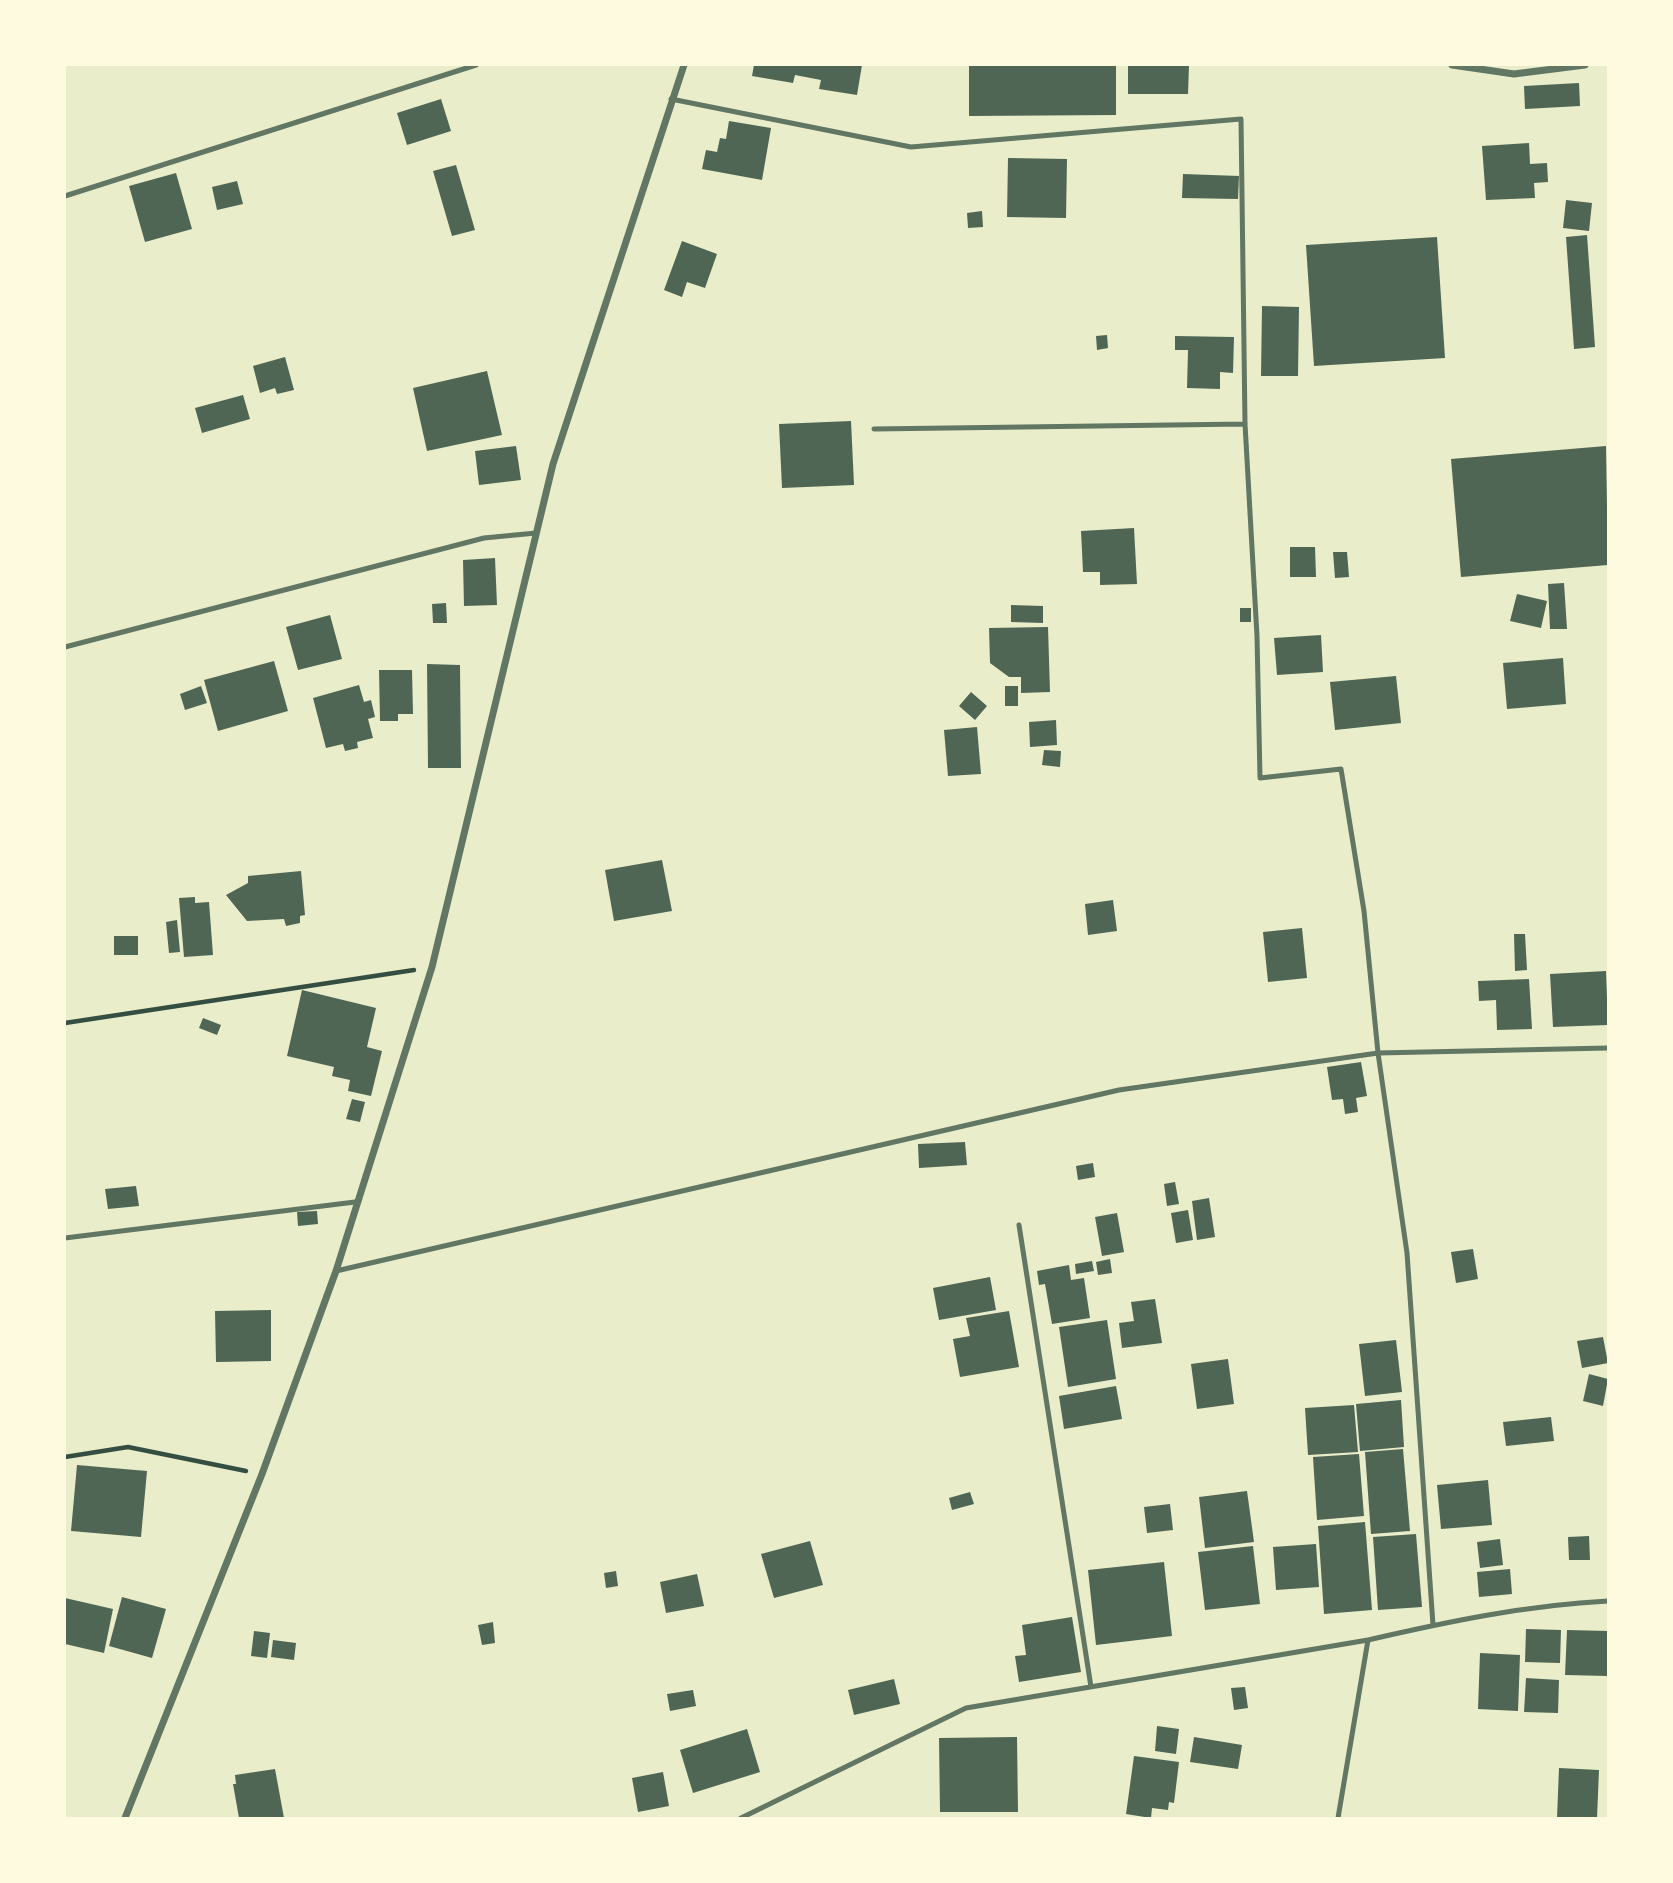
<!DOCTYPE html>
<style>
body{margin:0}
#map{position:relative;width:1673px;height:1883px;overflow:hidden;background:#e9edc9;font-family:Inter,sans-serif}
canvas{display:block}
.frame{position:absolute;inset:0;border:66px solid #fefae0;pointer-events:none}
</style>
<div id="map">
<canvas width="1673" height="1883"></canvas>
<div class="frame"></div>
</div>
<script>
const ctx = document.querySelector('canvas').getContext('2d');
ctx.lineJoin = 'round';
function paint(path, color) {
  ctx.fillStyle = color;
  ctx.fill(path, 'evenodd');
}
function stroke(path, color, width, dash) {
  ctx.strokeStyle = color;
  ctx.lineWidth = width;
  ctx.lineCap = dash ? 'butt' : 'round';
  ctx.setLineDash(dash || []);
  ctx.stroke(path);
}
const building = new Path2D(`
 M 754,65 L 862,65 L 857,95 L 819,89 L 821,80 L 795,75 L 793,83 L 752,76 Z
 M 969,65 L 1116,65 L 1116,115 L 969,116 Z
 M 1128,65 L 1189,65 L 1188,94 L 1128,94 Z
 M 1579,83 L 1580,106 L 1525,109 L 1524,86 Z
 M 441,99 L 451,131 L 407,145 L 397,113 Z
 M 729,121 L 771,128 L 762,180 L 702,169 L 706,150 L 717,152 L 720,138 L 726,139 Z
 M 1529,143 L 1530,164 L 1547,163 L 1548,182 L 1534,183 L 1535,198 L 1486,200 L 1482,146 Z
 M 1008,158 L 1067,159 L 1066,218 L 1007,217 Z
 M 456,165 L 475,230 L 452,236 L 433,171 Z
 M 176,173 L 192,229 L 145,242 L 129,186 Z
 M 1183,174 L 1239,176 L 1238,199 L 1182,198 Z
 M 237,181 L 243,204 L 217,210 L 212,187 Z
 M 1566,200 L 1592,203 L 1589,231 L 1563,228 Z
 M 982,211 L 983,227 L 968,228 L 967,213 Z
 M 1587,235 L 1595,347 L 1574,349 L 1566,237 Z
 M 1437,237 L 1445,358 L 1314,366 L 1306,245 Z
 M 682,241 L 717,254 L 705,288 L 687,282 L 682,297 L 664,290 Z
 M 1262,306 L 1299,307 L 1298,376 L 1261,376 Z
 M 1107,335 L 1108,348 L 1097,350 L 1096,336 Z
 M 1175,336 L 1234,337 L 1233,373 L 1220,372 L 1220,389 L 1187,388 L 1188,350 L 1175,350 Z
 M 285,357 L 294,390 L 277,394 L 275,388 L 260,393 L 253,366 Z
 M 487,371 L 502,435 L 427,451 L 413,388 Z
 M 243,395 L 250,419 L 202,433 L 195,408 Z
 M 851,421 L 854,485 L 782,488 L 779,424 Z
 M 516,446 L 521,480 L 479,485 L 475,451 Z
 M 1606,446 L 1608,565 L 1461,577 L 1451,459 Z
 M 1134,528 L 1137,584 L 1100,585 L 1100,572 L 1083,572 L 1081,531 Z
 M 1290,547 L 1315,547 L 1316,577 L 1290,577 Z
 M 1333,552 L 1347,552 L 1349,577 L 1335,578 Z
 M 495,558 L 497,605 L 464,606 L 463,560 Z
 M 1564,583 L 1567,629 L 1550,629 L 1548,584 Z
 M 1517,594 L 1547,601 L 1541,628 L 1510,621 Z
 M 446,603 L 447,623 L 433,623 L 432,604 Z
 M 1011,605 L 1043,606 L 1043,623 L 1011,622 Z
 M 1240,608 L 1251,608 L 1251,622 L 1240,622 Z
 M 330,615 L 342,659 L 298,670 L 286,627 Z
 M 1048,627 L 1050,692 L 1021,693 L 1021,677 L 1009,677 L 990,663 L 989,628 Z
 M 1321,635 L 1323,672 L 1277,675 L 1274,638 Z
 M 1563,658 L 1566,704 L 1507,709 L 1503,663 Z
 M 274,661 L 288,711 L 218,731 L 204,680 Z
 M 427,664 L 460,665 L 461,768 L 428,768 Z
 M 379,670 L 412,670 L 413,714 L 398,714 L 398,721 L 380,721 Z
 M 1396,676 L 1401,723 L 1335,730 L 1330,682 Z
 M 359,685 L 364,702 L 371,700 L 375,717 L 368,719 L 373,738 L 357,742 L 358,748 L 345,751 L 343,744 L 326,748 L 313,698 Z
 M 201,686 L 207,703 L 185,710 L 180,694 Z
 M 1005,686 L 1018,686 L 1018,706 L 1005,706 Z
 M 971,692 L 987,706 L 975,720 L 959,706 Z
 M 1056,720 L 1057,745 L 1030,747 L 1029,722 Z
 M 977,727 L 981,774 L 948,776 L 944,730 Z
 M 1044,750 L 1061,751 L 1060,767 L 1042,765 Z
 M 662,860 L 672,911 L 614,921 L 605,870 Z
 M 301,871 L 305,915 L 300,916 L 300,923 L 286,926 L 284,919 L 247,921 L 226,895 L 248,883 L 248,876 Z
 M 195,897 L 195,903 L 209,902 L 213,955 L 184,957 L 179,898 Z
 M 1113,900 L 1117,931 L 1088,935 L 1085,904 Z
 M 177,920 L 180,952 L 169,953 L 166,922 Z
 M 1302,928 L 1307,978 L 1268,982 L 1263,932 Z
 M 1514,934 L 1525,934 L 1527,970 L 1515,971 Z
 M 114,936 L 138,936 L 138,955 L 114,955 Z
 M 1606,971 L 1608,1025 L 1553,1027 L 1550,974 Z
 M 1529,979 L 1532,1029 L 1497,1030 L 1496,1000 L 1479,1001 L 1478,981 Z
 M 302,990 L 376,1008 L 367,1047 L 382,1051 L 371,1096 L 348,1091 L 350,1080 L 332,1076 L 334,1067 L 287,1056 Z
 M 203,1018 L 221,1025 L 217,1035 L 199,1028 Z
 M 1361,1062 L 1367,1096 L 1356,1098 L 1358,1112 L 1345,1114 L 1343,1099 L 1332,1100 L 1327,1067 Z
 M 352,1099 L 365,1102 L 360,1122 L 346,1119 Z
 M 965,1142 L 967,1165 L 919,1168 L 918,1144 Z
 M 1093,1163 L 1095,1177 L 1078,1180 L 1076,1166 Z
 M 1175,1182 L 1179,1204 L 1167,1206 L 1164,1184 Z
 M 136,1186 L 139,1206 L 108,1209 L 105,1189 Z
 M 1209,1198 L 1215,1237 L 1197,1240 L 1192,1201 Z
 M 1188,1210 L 1193,1240 L 1176,1243 L 1171,1213 Z
 M 317,1211 L 318,1224 L 298,1226 L 297,1212 Z
 M 1117,1213 L 1124,1252 L 1102,1256 L 1095,1217 Z
 M 1473,1249 L 1478,1279 L 1456,1283 L 1451,1252 Z
 M 1110,1259 L 1112,1273 L 1098,1275 L 1096,1262 Z
 M 1092,1261 L 1094,1271 L 1076,1274 L 1075,1264 Z
 M 1069,1265 L 1071,1280 L 1084,1278 L 1090,1318 L 1052,1324 L 1045,1284 L 1039,1285 L 1037,1271 Z
 M 990,1277 L 996,1310 L 939,1320 L 933,1288 Z
 M 1155,1299 L 1162,1343 L 1122,1348 L 1119,1323 L 1134,1321 L 1131,1302 Z
 M 271,1310 L 271,1361 L 216,1362 L 215,1311 Z
 M 1009,1311 L 1019,1367 L 960,1377 L 953,1339 L 970,1336 L 966,1318 Z
 M 1107,1320 L 1116,1379 L 1068,1387 L 1059,1327 Z
 M 1603,1337 L 1608,1363 L 1582,1368 L 1577,1341 Z
 M 1396,1340 L 1402,1392 L 1365,1396 L 1359,1344 Z
 M 1228,1359 L 1234,1404 L 1197,1409 L 1191,1364 Z
 M 1589,1374 L 1608,1379 L 1603,1406 L 1583,1401 Z
 M 1116,1386 L 1122,1419 L 1064,1429 L 1059,1396 Z
 M 1401,1400 L 1404,1447 L 1360,1451 L 1356,1404 Z
 M 1354,1405 L 1358,1452 L 1308,1455 L 1305,1408 Z
 M 1551,1417 L 1554,1441 L 1506,1446 L 1503,1422 Z
 M 1403,1449 L 1410,1531 L 1371,1534 L 1365,1452 Z
 M 1359,1454 L 1364,1516 L 1317,1520 L 1313,1457 Z
 M 77,1465 L 147,1471 L 141,1537 L 71,1531 Z
 M 1488,1480 L 1492,1525 L 1441,1529 L 1437,1485 Z
 M 1247,1491 L 1254,1542 L 1205,1548 L 1199,1497 Z
 M 970,1492 L 974,1504 L 952,1510 L 949,1498 Z
 M 1170,1504 L 1173,1530 L 1147,1533 L 1144,1507 Z
 M 1365,1522 L 1372,1610 L 1324,1614 L 1318,1526 Z
 M 1416,1534 L 1422,1607 L 1378,1610 L 1373,1537 Z
 M 1589,1536 L 1590,1560 L 1569,1560 L 1568,1537 Z
 M 1500,1539 L 1503,1565 L 1480,1568 L 1477,1542 Z
 M 810,1541 L 823,1585 L 774,1598 L 761,1554 Z
 M 1316,1544 L 1319,1587 L 1276,1590 L 1273,1547 Z
 M 1253,1546 L 1260,1604 L 1205,1610 L 1198,1552 Z
 M 1164,1562 L 1172,1636 L 1096,1645 L 1088,1570 Z
 M 1510,1569 L 1512,1594 L 1479,1597 L 1477,1572 Z
 M 616,1571 L 618,1586 L 606,1588 L 604,1573 Z
 M 697,1574 L 704,1606 L 666,1613 L 660,1582 Z
 M 122,1597 L 166,1609 L 152,1658 L 109,1646 Z
 M 65,1598 L 113,1609 L 104,1653 L 65,1644 Z
 M 1072,1617 L 1081,1672 L 1019,1682 L 1015,1656 L 1026,1655 L 1022,1625 Z
 M 493,1622 L 495,1643 L 482,1645 L 478,1625 Z
 M 1526,1629 L 1561,1630 L 1560,1663 L 1525,1662 Z
 M 1567,1630 L 1608,1631 L 1608,1676 L 1565,1675 Z
 M 254,1631 L 270,1633 L 267,1658 L 251,1656 Z
 M 273,1640 L 296,1643 L 294,1660 L 271,1657 Z
 M 1480,1653 L 1520,1655 L 1518,1711 L 1478,1709 Z
 M 1526,1678 L 1559,1680 L 1558,1713 L 1524,1712 Z
 M 894,1679 L 900,1704 L 854,1715 L 848,1690 Z
 M 1245,1687 L 1248,1708 L 1234,1710 L 1231,1688 Z
 M 693,1690 L 696,1706 L 670,1711 L 667,1694 Z
 M 1157,1726 L 1179,1729 L 1176,1754 L 1155,1751 Z
 M 747,1729 L 760,1772 L 693,1793 L 680,1750 Z
 M 1017,1737 L 1018,1812 L 940,1812 L 939,1738 Z
 M 1194,1737 L 1242,1745 L 1238,1769 L 1190,1762 Z
 M 1134,1756 L 1179,1762 L 1174,1803 L 1169,1802 L 1168,1810 L 1152,1808 L 1151,1818 L 1126,1814 Z
 M 1559,1768 L 1599,1770 L 1597,1818 L 1557,1818 Z
 M 275,1769 L 284,1818 L 239,1818 L 233,1784 L 236,1784 L 235,1775 Z
 M 663,1772 L 669,1806 L 638,1812 L 632,1778 Z`);
const path = new Path2D(`
 M 65,1023 L 414,970
 M 65,1457 L 128,1447 L 246,1471`);
const service = new Path2D(`
 M 671,99 L 911,147 L 1241,119 L 1245,424 L 1257,636 L 1260,778 L 1341,769 L 1364,911 L 1378,1053 L 1407,1253 L 1433,1625
 M 65,196 L 476,65
 M 874,429 L 1245,424
 M 65,647 L 484,538 L 536,533
 M 1019,1225 L 1091,1687
 M 65,1238 L 355,1202
 M 336,1271 L 1119,1090 L 1378,1053 L 1608,1048
 M 741,1818 L 966,1708 L 1368,1640 C 1446,1622 1527,1605 1608,1601
 M 1338,1818 L 1368,1640`);
const minor = new Path2D(`
 M 1452,65 L 1514,74 L 1585,65
 M 125,1818 L 262,1474 L 336,1271 L 432,967 L 553,464 L 684,65`);
paint(building, '#4f6655');
stroke(path, '#344e41', 4.5);
stroke(service, '#617663', 5);
stroke(minor, '#617663', 7);
</script>
